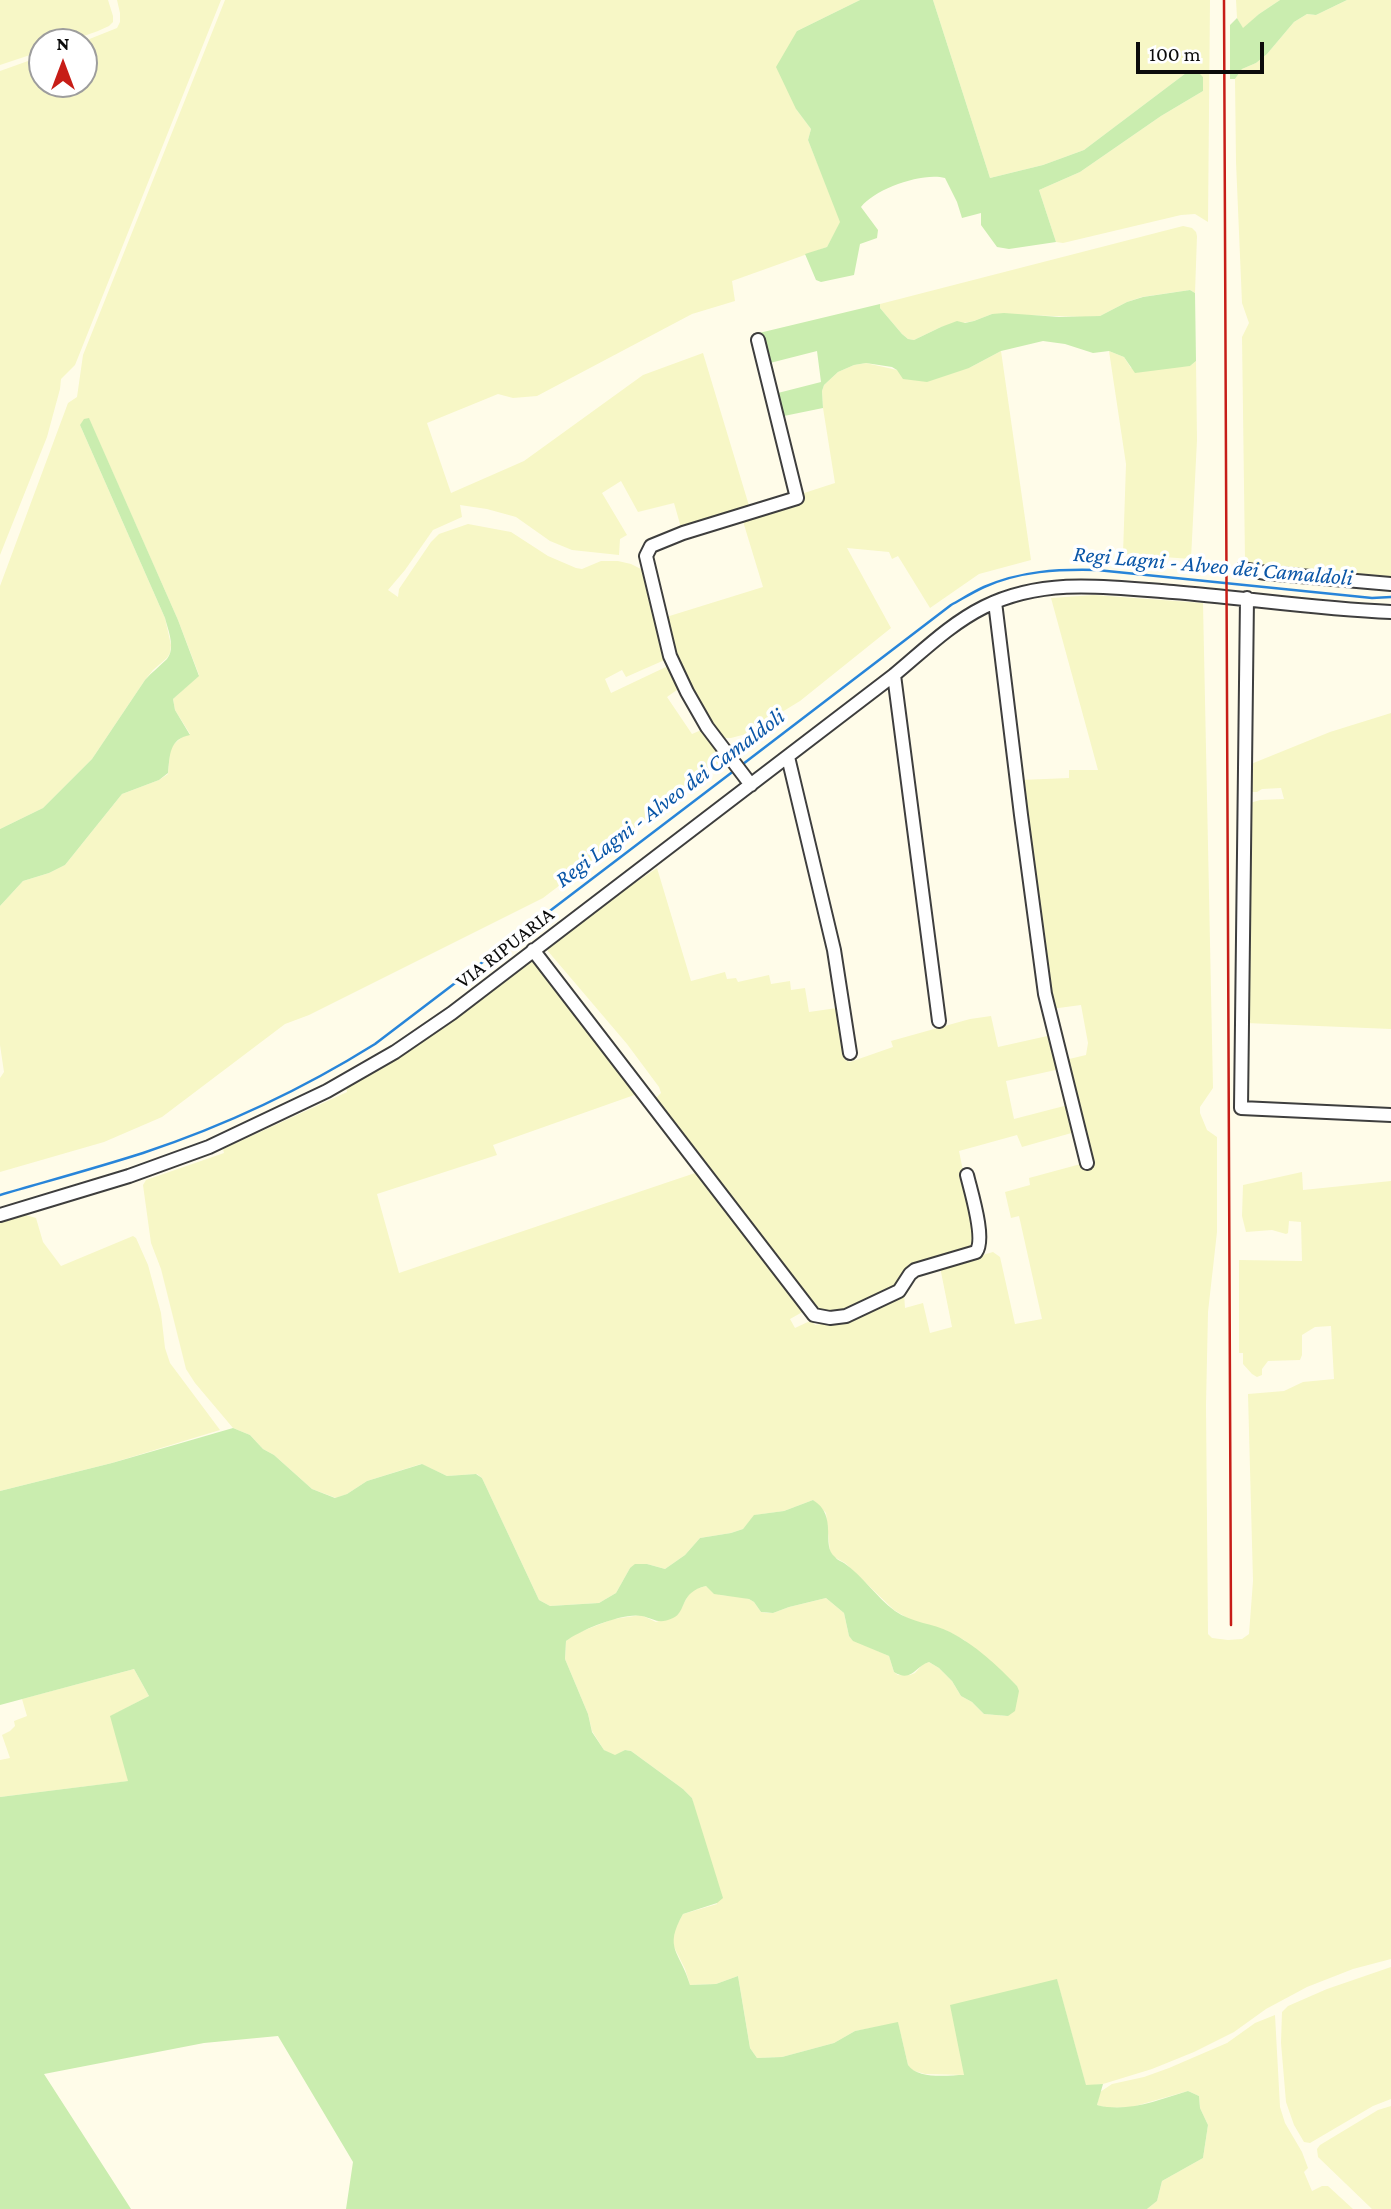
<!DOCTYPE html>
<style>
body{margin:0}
#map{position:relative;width:1391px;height:2209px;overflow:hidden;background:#fffce9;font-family:"Crimson Pro",serif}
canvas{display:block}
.north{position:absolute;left:28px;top:28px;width:70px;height:70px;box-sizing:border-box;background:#fff;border:2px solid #9d9d9d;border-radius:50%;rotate:0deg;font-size:19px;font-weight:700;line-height:28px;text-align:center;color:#0b0b0b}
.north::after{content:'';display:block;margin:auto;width:24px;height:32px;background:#c71d17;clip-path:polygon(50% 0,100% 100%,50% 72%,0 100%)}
.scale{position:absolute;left:1136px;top:42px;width:128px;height:32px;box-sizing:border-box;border:4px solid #0b0b0b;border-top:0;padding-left:9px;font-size:21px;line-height:24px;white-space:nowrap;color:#0b0b0b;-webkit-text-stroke:5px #fff;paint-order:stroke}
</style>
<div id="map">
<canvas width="1391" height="2209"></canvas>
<div class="north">N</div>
<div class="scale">100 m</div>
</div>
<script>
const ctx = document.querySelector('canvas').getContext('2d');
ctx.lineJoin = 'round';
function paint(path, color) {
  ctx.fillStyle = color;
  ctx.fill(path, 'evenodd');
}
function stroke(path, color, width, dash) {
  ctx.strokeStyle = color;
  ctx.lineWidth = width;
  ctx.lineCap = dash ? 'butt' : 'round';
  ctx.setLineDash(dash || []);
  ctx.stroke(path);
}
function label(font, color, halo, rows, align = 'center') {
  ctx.font = font + ' "Crimson Pro",serif';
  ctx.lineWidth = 7;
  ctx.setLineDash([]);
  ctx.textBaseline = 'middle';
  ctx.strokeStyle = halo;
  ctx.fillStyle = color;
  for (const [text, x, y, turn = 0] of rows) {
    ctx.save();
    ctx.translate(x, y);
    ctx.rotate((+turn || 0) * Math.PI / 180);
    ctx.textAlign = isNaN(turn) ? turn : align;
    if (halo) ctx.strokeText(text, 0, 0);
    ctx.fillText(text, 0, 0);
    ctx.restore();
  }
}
const farmland = new Path2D(`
 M 0,0 L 108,0 L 113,16 L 113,22 L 109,26 L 98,31 L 67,42 L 42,42 L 42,51 L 0,65 Z
 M 117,0 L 221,0 L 75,365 L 61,379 L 60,389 L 47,437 L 0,555 L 0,71 L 42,56 L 42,84 L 84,84 L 84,42 L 82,42 L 117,28 L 120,22 L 120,13 Z
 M 225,0 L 860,0 L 797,31 L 796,109 L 811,129 L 808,140 L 841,222 L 827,247 L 732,281 L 735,301 L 692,314 L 537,396 L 513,398 L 498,394 L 427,423 L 451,493 L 524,461 L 643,375 L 703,353 L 750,509 L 682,531 L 674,503 L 638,512 L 621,481 L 602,493 L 627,535 L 620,539 L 619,555 L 572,550 L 550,541 L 516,517 L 487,509 L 460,505 L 462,517 L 433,530 L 405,570 L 388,590 L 398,597 L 399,589 L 431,542 L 439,534 L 468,524 L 511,532 L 548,556 L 576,568 L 582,569 L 601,561 L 618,561 L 631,564 L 645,571 L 667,659 L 626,677 L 622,670 L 605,679 L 611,693 L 670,665 L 681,687 L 667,697 L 692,734 L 706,728 L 725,759 L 543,898 L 309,1015 L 285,1024 L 162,1117 L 104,1142 L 0,1172 L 0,1078 L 4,1072 L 0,1045 L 0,906 L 23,881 L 49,873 L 65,865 L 122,794 L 159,780 L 168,774 L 170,750 L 173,745 L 182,737 L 190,734 L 175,710 L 173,699 L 199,675 L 178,620 L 89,419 L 80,425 L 165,618 L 171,645 L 170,653 L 167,658 L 153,670 L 145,680 L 92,759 L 43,808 L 0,829 L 0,586 L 68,403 L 77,397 L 83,355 Z
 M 933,0 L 1210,0 L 1208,222 L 1195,214 L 1181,215 L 1063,243 L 1056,242 L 1039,190 L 1080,172 L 1161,116 L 1203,91 L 1190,70 L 1084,150 L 1043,165 L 990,178 Z
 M 1236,0 L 1280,0 L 1259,14 L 1243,29 L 1237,18 Z
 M 1347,0 L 1391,0 L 1391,580 L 1258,569 L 1245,560 L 1242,337 L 1249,323 L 1242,303 L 1236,162 L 1235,79 L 1242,69 L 1256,63 L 1267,54 L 1294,22 L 1307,14 L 1316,15 Z
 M 1183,226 L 1192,228 L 1196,232 L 1197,236 L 1195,293 L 1190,290 L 1142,297 L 1127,302 L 1100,316 L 1085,317 L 992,314 L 974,321 L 941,327 L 914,340 L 908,339 L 902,334 L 880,308 L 880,304 Z
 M 1001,351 L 1031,560 L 979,574 L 930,608 L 898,556 L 892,559 L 889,552 L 847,548 L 891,628 L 800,701 L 746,734 L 731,738 L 725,738 L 717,730 L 695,694 L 677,657 L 663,618 L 763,587 L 742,518 L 798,495 L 835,483 L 823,408 L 822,391 L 824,385 L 838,372 L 854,365 L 866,363 L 897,370 L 969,368 Z
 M 1109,351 L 1124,357 L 1131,368 L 1190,366 L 1196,361 L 1197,440 L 1191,559 L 1123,554 L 1126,464 Z
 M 1094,595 L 1203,603 L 1213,1088 L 1200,1107 L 1200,1113 L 1207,1130 L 1217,1137 L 1217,1232 L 1208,1312 L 1206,1405 L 1208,1634 L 1212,1638 L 1228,1640 L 1242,1639 L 1249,1634 L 1253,1581 L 1248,1394 L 1284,1391 L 1303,1382 L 1334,1379 L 1331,1326 L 1315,1327 L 1302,1335 L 1302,1355 L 1300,1360 L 1268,1361 L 1262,1369 L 1262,1375 L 1257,1377 L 1252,1374 L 1243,1364 L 1243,1353 L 1239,1353 L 1239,1260 L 1302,1261 L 1301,1222 L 1289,1221 L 1288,1233 L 1286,1234 L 1272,1230 L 1246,1232 L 1242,1216 L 1243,1185 L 1302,1172 L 1303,1190 L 1391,1181 L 1391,1959 L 1353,1969 L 1307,1987 L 1266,2009 L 1234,2032 L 1194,2052 L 1152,2069 L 1103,2084 L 1086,2086 L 1057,1980 L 965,2075 L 925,2074 L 911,2070 L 908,2065 L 898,2023 L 855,2031 L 834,2043 L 782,2057 L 757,2058 L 750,2048 L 738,1976 L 716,1984 L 690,1985 L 685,1969 L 672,1943 L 673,1932 L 683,1914 L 717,1904 L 692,1798 L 683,1789 L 631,1751 L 625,1750 L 615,1756 L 604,1750 L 592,1731 L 588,1714 L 565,1659 L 566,1641 L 575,1634 L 613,1619 L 641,1615 L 656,1622 L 678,1614 L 690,1592 L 695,1589 L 706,1586 L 720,1595 L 738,1596 L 749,1599 L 754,1602 L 761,1612 L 767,1613 L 773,1613 L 789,1607 L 826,1598 L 844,1613 L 849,1636 L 853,1640 L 889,1656 L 894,1672 L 898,1675 L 910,1675 L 915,1673 L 923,1664 L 929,1662 L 939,1668 L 952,1681 L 961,1696 L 972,1702 L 984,1714 L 1008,1716 L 1017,1686 L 964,1640 L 947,1631 L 912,1621 L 894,1610 L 845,1563 L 834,1557 L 830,1552 L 826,1513 L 813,1500 L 784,1511 L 755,1515 L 743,1529 L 731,1533 L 700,1538 L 685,1555 L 665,1569 L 647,1564 L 630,1568 L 616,1593 L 599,1603 L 550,1606 L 539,1600 L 482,1478 L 477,1474 L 447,1476 L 421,1464 L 367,1481 L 347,1494 L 336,1498 L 312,1489 L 274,1455 L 263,1449 L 250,1435 L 233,1428 L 195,1383 L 186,1369 L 161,1269 L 151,1243 L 143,1185 L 146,1180 L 224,1153 L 223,1149 L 347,1092 L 346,1087 L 423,1041 L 533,958 L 640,1093 L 493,1145 L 497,1155 L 377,1194 L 399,1273 L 701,1171 L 806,1310 L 790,1319 L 795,1328 L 812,1320 L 815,1325 L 833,1322 L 904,1293 L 905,1308 L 923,1303 L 930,1333 L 952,1327 L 940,1267 L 993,1252 L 1000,1257 L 1015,1324 L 1042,1319 L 1019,1216 L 1011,1218 L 1005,1192 L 1030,1185 L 1029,1178 L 1088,1162 L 1065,1060 L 1086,1055 L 1088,1043 L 1081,1005 L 1051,1009 L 1021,780 L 1069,778 L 1069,770 L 1098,770 L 1051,598 Z
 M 1391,713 L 1391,1029 L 1246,1023 L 1250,803 L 1260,800 L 1284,799 L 1281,788 L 1262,789 L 1257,792 L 1251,792 L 1251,764 L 1330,732 Z
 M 657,868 L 691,981 L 725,972 L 727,979 L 736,978 L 738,982 L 769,975 L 771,984 L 790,981 L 791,990 L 805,988 L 809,1012 L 837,1008 L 845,1060 L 850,1062 L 893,1047 L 891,1041 L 970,1019 L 991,1016 L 998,1047 L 1052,1035 L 1060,1069 L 1006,1081 L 1014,1119 L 1068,1105 L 1075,1132 L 1022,1147 L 1017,1135 L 959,1151 L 978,1245 L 925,1264 L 902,1284 L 853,1312 L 814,1312 L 655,1099 L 661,1093 L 659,1087 L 627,1044 L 547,950 L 626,889 Z
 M 26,1215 L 36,1218 L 43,1242 L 61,1266 L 133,1236 L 136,1238 L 148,1265 L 161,1313 L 165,1348 L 170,1363 L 220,1430 L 112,1463 L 0,1491 L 0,1223 Z
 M 134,1669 L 149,1696 L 111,1716 L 129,1781 L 0,1797 L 0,1760 L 10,1758 L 2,1735 L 10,1731 L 15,1726 L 14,1721 L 27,1716 L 22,1699 Z
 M 1391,1967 L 1391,2099 L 1373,2106 L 1310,2143 L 1304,2142 L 1294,2125 L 1286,2102 L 1281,2043 L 1282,2012 L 1288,2006 L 1327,1989 Z
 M 1275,2015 L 1280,2107 L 1285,2123 L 1302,2152 L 1308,2168 L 1304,2172 L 1312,2191 L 1322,2186 L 1328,2186 L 1353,2209 L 1147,2209 L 1157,2201 L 1162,2181 L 1203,2158 L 1208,2125 L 1200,2108 L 1199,2096 L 1188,2091 L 1132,2107 L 1108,2108 L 1097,2105 L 1100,2092 L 1112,2084 L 1144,2077 L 1169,2068 L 1227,2043 L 1255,2023 Z
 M 1391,2106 L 1391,2209 L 1372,2209 L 1318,2157 L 1317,2149 L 1320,2145 L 1378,2110 Z`);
const green = new Path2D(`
 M 860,0 L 933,0 L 990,178 L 1043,165 L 1084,150 L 1190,70 L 1196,70 L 1203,77 L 1203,91 L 1161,116 L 1080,172 L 1039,190 L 1056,242 L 1009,249 L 997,247 L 981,225 L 981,213 L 962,218 L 957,202 L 945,178 C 922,172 875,189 861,207 L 878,230 L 877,238 L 860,244 L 854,275 L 821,282 L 816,280 L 805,254 L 827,247 L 840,222 L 808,140 L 811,129 L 796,109 L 776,67 L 797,31 Z
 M 1280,0 L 1347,0 L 1316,15 L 1307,14 L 1294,22 L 1267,54 L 1256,63 L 1242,69 L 1235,79 L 1230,79 L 1230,25 L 1237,18 L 1243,28 L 1259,14 Z
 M 1190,290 L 1195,293 L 1196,361 L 1190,366 L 1135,373 L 1124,357 L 1109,351 L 1093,353 L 1065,344 L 1043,341 L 1001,351 L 969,368 L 927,382 L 903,379 L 897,370 L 892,367 L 866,363 L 854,365 L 838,372 L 824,385 L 822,391 L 823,408 L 779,417 L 774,394 L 821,382 L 817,351 L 766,364 L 759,333 L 880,304 L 880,308 L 902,334 L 908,339 L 914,340 L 941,327 L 957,321 L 965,323 L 974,321 L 992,314 L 1004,313 L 1059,317 L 1100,316 L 1127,302 L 1143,297 Z
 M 89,418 L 178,620 L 199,676 L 173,699 L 175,710 L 190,735 C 169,739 170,755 168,773 L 159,780 L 122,794 L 65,865 L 49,873 L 23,881 L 0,906 L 0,829 L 43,808 L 92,759 L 145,680 C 152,672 160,666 167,659 C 176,648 168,630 165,618 L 80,425 L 84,419 Z
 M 233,1428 L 250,1435 L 263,1449 L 274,1455 L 312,1489 L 335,1498 L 347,1494 L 367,1481 L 422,1464 L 447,1476 L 476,1474 L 482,1478 L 539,1600 L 550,1606 L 599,1603 L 616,1593 L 630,1568 L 635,1564 L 647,1564 L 665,1569 L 685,1555 L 700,1538 L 731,1533 L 743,1529 L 754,1515 L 784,1511 L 813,1500 C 839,1516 820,1545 835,1557 C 837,1560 841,1561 844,1563 C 863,1576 876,1597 895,1611 C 912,1623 932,1623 950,1632 C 974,1644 998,1666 1017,1686 L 1019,1691 L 1015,1711 L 1008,1716 L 984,1714 L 972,1702 L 961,1696 L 952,1681 L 939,1668 L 929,1662 C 915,1666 912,1683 894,1672 L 889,1656 L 853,1641 L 849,1636 L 844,1613 L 826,1598 L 789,1607 L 773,1613 L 761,1612 L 754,1602 L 749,1599 L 714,1594 L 706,1586 C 679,1592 687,1612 673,1618 C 658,1625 655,1619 642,1616 C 624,1612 580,1630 566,1641 L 565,1659 L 588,1714 L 592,1732 L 604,1750 L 615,1755 L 625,1750 L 631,1751 L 683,1789 L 692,1798 L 723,1898 L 717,1903 L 683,1914 C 663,1949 680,1951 690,1985 L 716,1984 L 738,1976 L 750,2048 L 757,2058 L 782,2057 L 834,2043 L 855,2031 L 898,2022 L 908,2065 C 918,2080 949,2075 964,2075 L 950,2005 L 1057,1979 L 1086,2085 L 1103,2084 L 1097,2105 C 1127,2113 1158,2100 1188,2091 L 1199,2096 L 1200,2108 L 1208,2125 L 1203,2158 L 1162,2181 L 1157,2201 L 1147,2209 L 346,2209 L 353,2162 L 278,2036 L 204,2043 L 44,2074 L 131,2209 L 0,2209 L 0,1797 L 128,1781 L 110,1716 L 149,1696 L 134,1669 L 0,1705 L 0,1491 L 112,1463 Z`);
const stream = new Path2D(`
 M 743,764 L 951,605 C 962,599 973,592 984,587 C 1020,571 1058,569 1097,570 L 1372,598 L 1391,597
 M 0,1195 C 48,1181 96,1168 143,1153 C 224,1126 303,1089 375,1044 L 735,770`);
const minor = new Path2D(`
 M 1242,569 L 1266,573 L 1391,584
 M 1247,598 L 1241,1108 L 1391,1115
 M 995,602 L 1021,815 L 1045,994 L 1087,1163
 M 894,675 L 939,1021
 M 788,757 L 834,950 L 850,1053
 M 751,785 L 707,727 L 687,692 L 670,656 L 646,556 L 651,546 L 683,533 L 797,498 L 758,340
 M 533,950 L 814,1315 L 830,1318 L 846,1316 L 899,1291 L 910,1274 L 915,1270 L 976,1252 C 986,1239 971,1192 967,1175
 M 0,1215 L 129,1176 L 209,1147 L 327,1091 L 395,1052 L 452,1013 L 894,675 C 923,651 950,624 984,607 C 1044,577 1109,587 1173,592 C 1245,598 1318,609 1391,612`);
const rail = new Path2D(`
 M 1224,0 L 1231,1625`);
const streetNames = [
 ["VIA RIPUARIA",505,948,-38]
];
const waterNames = [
 ["Regi Lagni - Alveo dei Camaldoli",1213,566,5],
 ["Regi Lagni - Alveo dei Camaldoli",670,798,-37]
];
paint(farmland, '#f7f7c6');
paint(green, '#caedaf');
stroke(stream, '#2885d9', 2.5);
stroke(minor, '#3e3e3e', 16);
stroke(minor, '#fff', 12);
stroke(rail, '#c71d17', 2.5);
label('21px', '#0b0b0b', '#fff', streetNames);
label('italic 23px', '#0a56a7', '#fff', waterNames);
</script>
